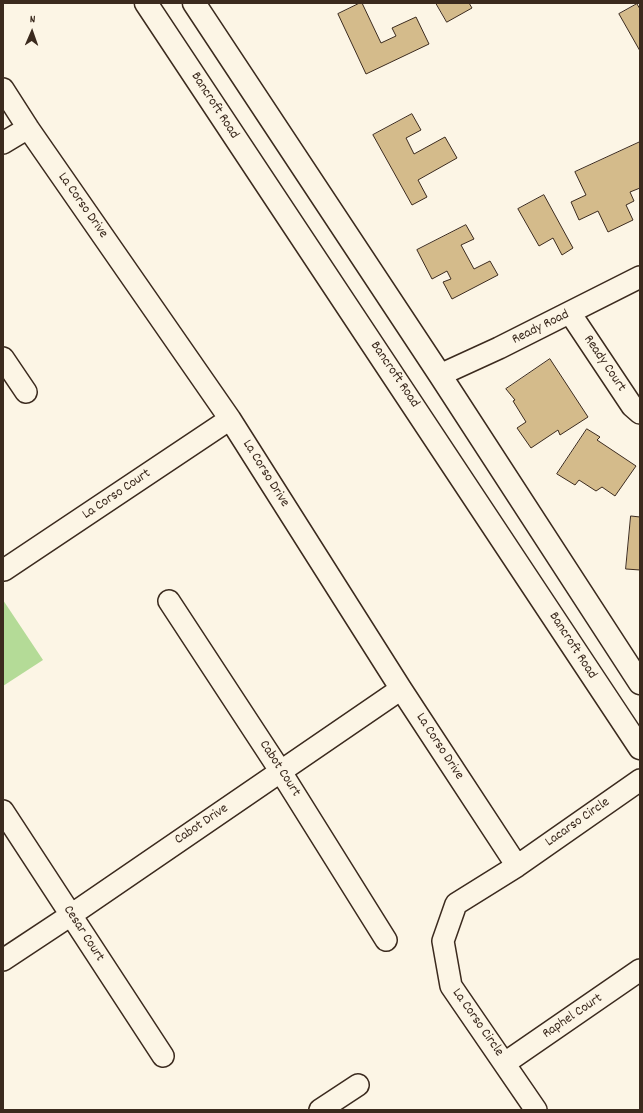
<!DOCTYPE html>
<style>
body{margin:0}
#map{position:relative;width:643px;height:1113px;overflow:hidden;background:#fcf5e5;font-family:Dekko,sans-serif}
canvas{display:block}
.frame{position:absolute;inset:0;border:4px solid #3b2a1e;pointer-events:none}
.north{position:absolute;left:12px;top:12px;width:40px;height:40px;-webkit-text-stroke:3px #fcf5e5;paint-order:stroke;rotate:2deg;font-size:11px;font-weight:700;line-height:16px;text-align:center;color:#3b2a1e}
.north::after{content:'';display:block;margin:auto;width:14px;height:18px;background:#3b2a1e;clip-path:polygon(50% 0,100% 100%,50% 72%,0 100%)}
</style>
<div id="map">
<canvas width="643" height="1113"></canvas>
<div class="frame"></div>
<div class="north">N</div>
</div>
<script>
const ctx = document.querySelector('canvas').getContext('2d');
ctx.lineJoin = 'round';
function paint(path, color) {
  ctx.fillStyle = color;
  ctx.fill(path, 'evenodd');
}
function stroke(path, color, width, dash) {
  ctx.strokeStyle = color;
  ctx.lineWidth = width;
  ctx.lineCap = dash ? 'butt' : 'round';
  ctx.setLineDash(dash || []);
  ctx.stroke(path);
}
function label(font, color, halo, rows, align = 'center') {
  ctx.font = font + ' Dekko,sans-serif';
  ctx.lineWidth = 3;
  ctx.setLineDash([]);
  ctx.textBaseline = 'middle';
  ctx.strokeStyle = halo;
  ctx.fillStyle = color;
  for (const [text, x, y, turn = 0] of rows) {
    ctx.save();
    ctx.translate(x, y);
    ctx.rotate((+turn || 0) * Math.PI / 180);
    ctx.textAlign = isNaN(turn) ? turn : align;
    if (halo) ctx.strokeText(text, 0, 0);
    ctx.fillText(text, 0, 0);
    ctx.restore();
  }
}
const green = new Path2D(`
 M 3,600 L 43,660 L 3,686 Z`);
const building = new Path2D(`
 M 360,3 L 362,3 L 381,43 L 396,36 L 392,28 L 416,17 L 429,44 L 366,74 L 338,14 Z
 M 436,3 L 469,3 L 472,8 L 447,22 Z
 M 637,4 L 640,9 L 640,51 L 619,14 Z
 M 412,114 L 421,130 L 406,138 L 414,154 L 445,137 L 457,158 L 418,180 L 427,197 L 412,205 L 373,135 Z
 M 640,142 L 640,188 L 630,192 L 634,201 L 626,205 L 633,220 L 608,232 L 598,211 L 579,220 L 571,202 L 586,195 L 575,172 Z
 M 544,195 L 573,248 L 562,255 L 553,238 L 539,246 L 518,209 Z
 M 466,225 L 474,239 L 461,245 L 474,269 L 490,261 L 498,275 L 452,299 L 443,282 L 451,279 L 447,271 L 432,279 L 417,250 Z
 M 550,359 L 588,417 L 560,435 L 558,430 L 531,448 L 517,428 L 526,422 L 513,401 L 515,400 L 506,389 Z
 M 587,429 L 600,437 L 597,440 L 636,466 L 615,496 L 602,487 L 596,491 L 579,480 L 575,485 L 557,474 Z
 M 631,516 L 640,517 L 640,570 L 626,569 Z`);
const minor = new Path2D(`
 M 3,89 L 28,128 L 230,419 L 401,689 L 517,866
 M 3,143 L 28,128
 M 570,313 L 632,406 L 640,413
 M 3,358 L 26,392
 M 440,375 L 499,348 L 640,277
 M 4,570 L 230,419
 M 169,601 L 281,772 L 386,940
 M 3,811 L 163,1056
 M 3,960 L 71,915 L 401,689
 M 505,1063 L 640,970
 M 320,1110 L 358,1085
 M 536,1110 L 451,986 L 443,941 L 456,904 L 517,866 L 640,780`);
const secondary = new Path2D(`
 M 146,3 L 640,748
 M 194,3 L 440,375 L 640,683`);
const streetNames = [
 ["Bancroft Road",214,106,57],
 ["La Corso Drive",82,206,55],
 ["Ready Road",541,328,-26],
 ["Ready Court",604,364,56],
 ["Bancroft Road",394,375,56],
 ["La Corso Drive",265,474,58],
 ["La Corso Court",117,495,-34],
 ["Bancroft Road",572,646,57],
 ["La Corso Drive",439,747,57],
 ["Cabot Court",279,769,57],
 ["Lacarso Circle",578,823,-35],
 ["Cabot Drive",202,825,-34],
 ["Cesar Court",83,934,57],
 ["Raphel Court",573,1017,-34],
 ["La Corso Circle",477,1023,55]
];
paint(green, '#b4db97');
paint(building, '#d4bb8b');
stroke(building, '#3b2a1e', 1);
stroke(minor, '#3b2a1e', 24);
stroke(secondary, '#3b2a1e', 25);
stroke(minor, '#fcf5e5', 21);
stroke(secondary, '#fcf5e5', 22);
label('14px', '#3b2a1e', '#fcf5e5', streetNames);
</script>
